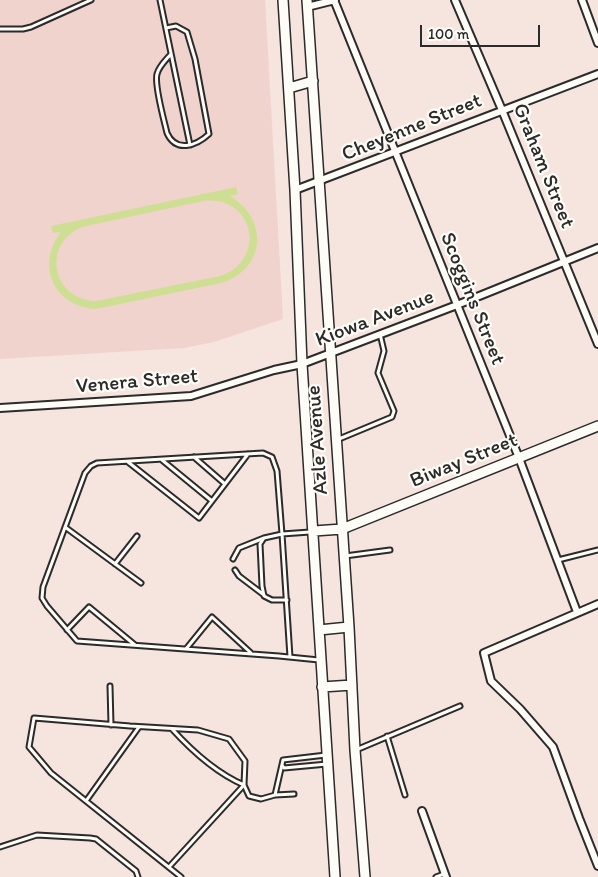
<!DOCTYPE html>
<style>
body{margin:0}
#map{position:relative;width:598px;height:877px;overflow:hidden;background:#f6e4df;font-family:Itim,sans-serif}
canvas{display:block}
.scale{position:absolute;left:420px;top:25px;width:120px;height:22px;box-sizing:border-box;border:2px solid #2b2b2b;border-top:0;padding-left:6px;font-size:15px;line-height:18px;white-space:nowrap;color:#2b2b2b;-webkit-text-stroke:4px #fdfcf7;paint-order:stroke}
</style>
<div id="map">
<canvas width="598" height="877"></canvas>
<div class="scale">100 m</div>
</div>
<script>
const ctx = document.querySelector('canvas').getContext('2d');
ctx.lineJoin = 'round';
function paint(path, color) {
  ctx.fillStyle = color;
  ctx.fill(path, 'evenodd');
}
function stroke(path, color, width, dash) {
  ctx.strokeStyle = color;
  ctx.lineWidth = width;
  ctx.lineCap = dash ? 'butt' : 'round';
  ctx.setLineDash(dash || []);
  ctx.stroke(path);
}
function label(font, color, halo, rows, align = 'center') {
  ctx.font = font + ' Itim,sans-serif';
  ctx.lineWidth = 4.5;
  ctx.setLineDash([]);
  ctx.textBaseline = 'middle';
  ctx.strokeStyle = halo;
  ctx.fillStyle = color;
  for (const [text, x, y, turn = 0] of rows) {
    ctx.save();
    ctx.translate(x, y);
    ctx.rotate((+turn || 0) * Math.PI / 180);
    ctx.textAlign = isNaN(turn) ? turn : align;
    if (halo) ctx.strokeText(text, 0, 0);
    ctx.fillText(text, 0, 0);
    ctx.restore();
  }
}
const built = new Path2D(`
 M 0,0 L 265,0 L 283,319 L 214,342 L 184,348 L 0,359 Z`);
const green = new Path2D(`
 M 236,187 L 238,194 L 230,196 C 269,219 266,270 221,283 L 96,309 C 54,307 35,265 61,232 L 53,233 L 51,226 ZM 204,201 C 254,195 268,261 220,276 L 96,301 C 50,300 41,239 86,226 Z`);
const lane = new Path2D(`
 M 160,0 L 190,145
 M 166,28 L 176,26 L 187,32 L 195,59 L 209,134 C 196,146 176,153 167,133 C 164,120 154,85 157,74 C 159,66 166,60 171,54
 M 0,29 L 23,29 L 31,27 L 91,0
 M 339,439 L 392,417 L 394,411 L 378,373 L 384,351 L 380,334
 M 194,457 L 225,484
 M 162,460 L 212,501
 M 128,462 L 199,518 L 248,454
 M 65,527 L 141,583
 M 310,532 L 282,534 L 277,471 L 272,457 L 263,453 L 97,463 L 91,466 L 85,473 L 43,587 L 42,598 L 47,606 L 77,641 L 279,656 L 319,660
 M 345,556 L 390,550
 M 233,559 L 239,548 L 264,538
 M 558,560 L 598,550
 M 115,564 L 137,536
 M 235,570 L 239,576 L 264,595
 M 287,600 L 272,600 L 264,596 L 262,586 L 260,544 L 264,538 L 282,534 L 290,657
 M 67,630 L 89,607 L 135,645
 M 186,649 L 212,617 L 251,653
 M 110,686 L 111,725
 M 172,729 C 192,751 216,773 244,785
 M 387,736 L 405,795
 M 356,750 L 460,706
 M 282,765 L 284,768 L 327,764
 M 244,785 L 249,796 L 261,799 L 275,795 L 294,794
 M 275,795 L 283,760 L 326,755
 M 86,801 L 139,727
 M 0,847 L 37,835 L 90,838 L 96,839 L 136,871 L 138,877
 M 169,867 L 244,785
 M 181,877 L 51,773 L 29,747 L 34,718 L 130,726 L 198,730 L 229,739 L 245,761 L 244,785
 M 436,877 L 444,874`);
const street = new Path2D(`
 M 334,0 L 519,458 L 577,612
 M 455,0 L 502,110 L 598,344
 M 582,0 L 598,43
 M 307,7 L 335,0
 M 295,190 L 598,74
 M 0,408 L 191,396 L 274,370 L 302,364 L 457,305 L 598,248
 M 598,604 L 484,653 L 491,681 L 520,709 L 553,747 L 579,818 L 598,866
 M 422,811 L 446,877`);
const secondary = new Path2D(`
 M 283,0 L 295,190 L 302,364 L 335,877
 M 307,0 L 349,627 L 355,750 L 365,877
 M 289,88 L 313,81
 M 314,531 L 342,529 L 598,426
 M 319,630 L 349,627
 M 322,687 L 352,685`);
const streetNames = [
 ["Cheyenne Street",412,128,-22],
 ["Graham Street",543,166,68],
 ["Scoggins Street",472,299,68],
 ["Kiowa Avenue",375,319,-21],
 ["Venera Street",137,382,-5],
 ["Azle Avenue",318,440,-94],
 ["Biway Street",464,461,-22]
];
paint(built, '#f1d3ce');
paint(green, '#cedf93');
stroke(lane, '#2b2b2b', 7);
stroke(street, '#2b2b2b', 10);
stroke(secondary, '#2b2b2b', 12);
stroke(lane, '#fdfcf7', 3);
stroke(street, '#fdfcf7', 6);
stroke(secondary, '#fdfcf7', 9);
label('21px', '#2b2b2b', '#fdfcf7', streetNames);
</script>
